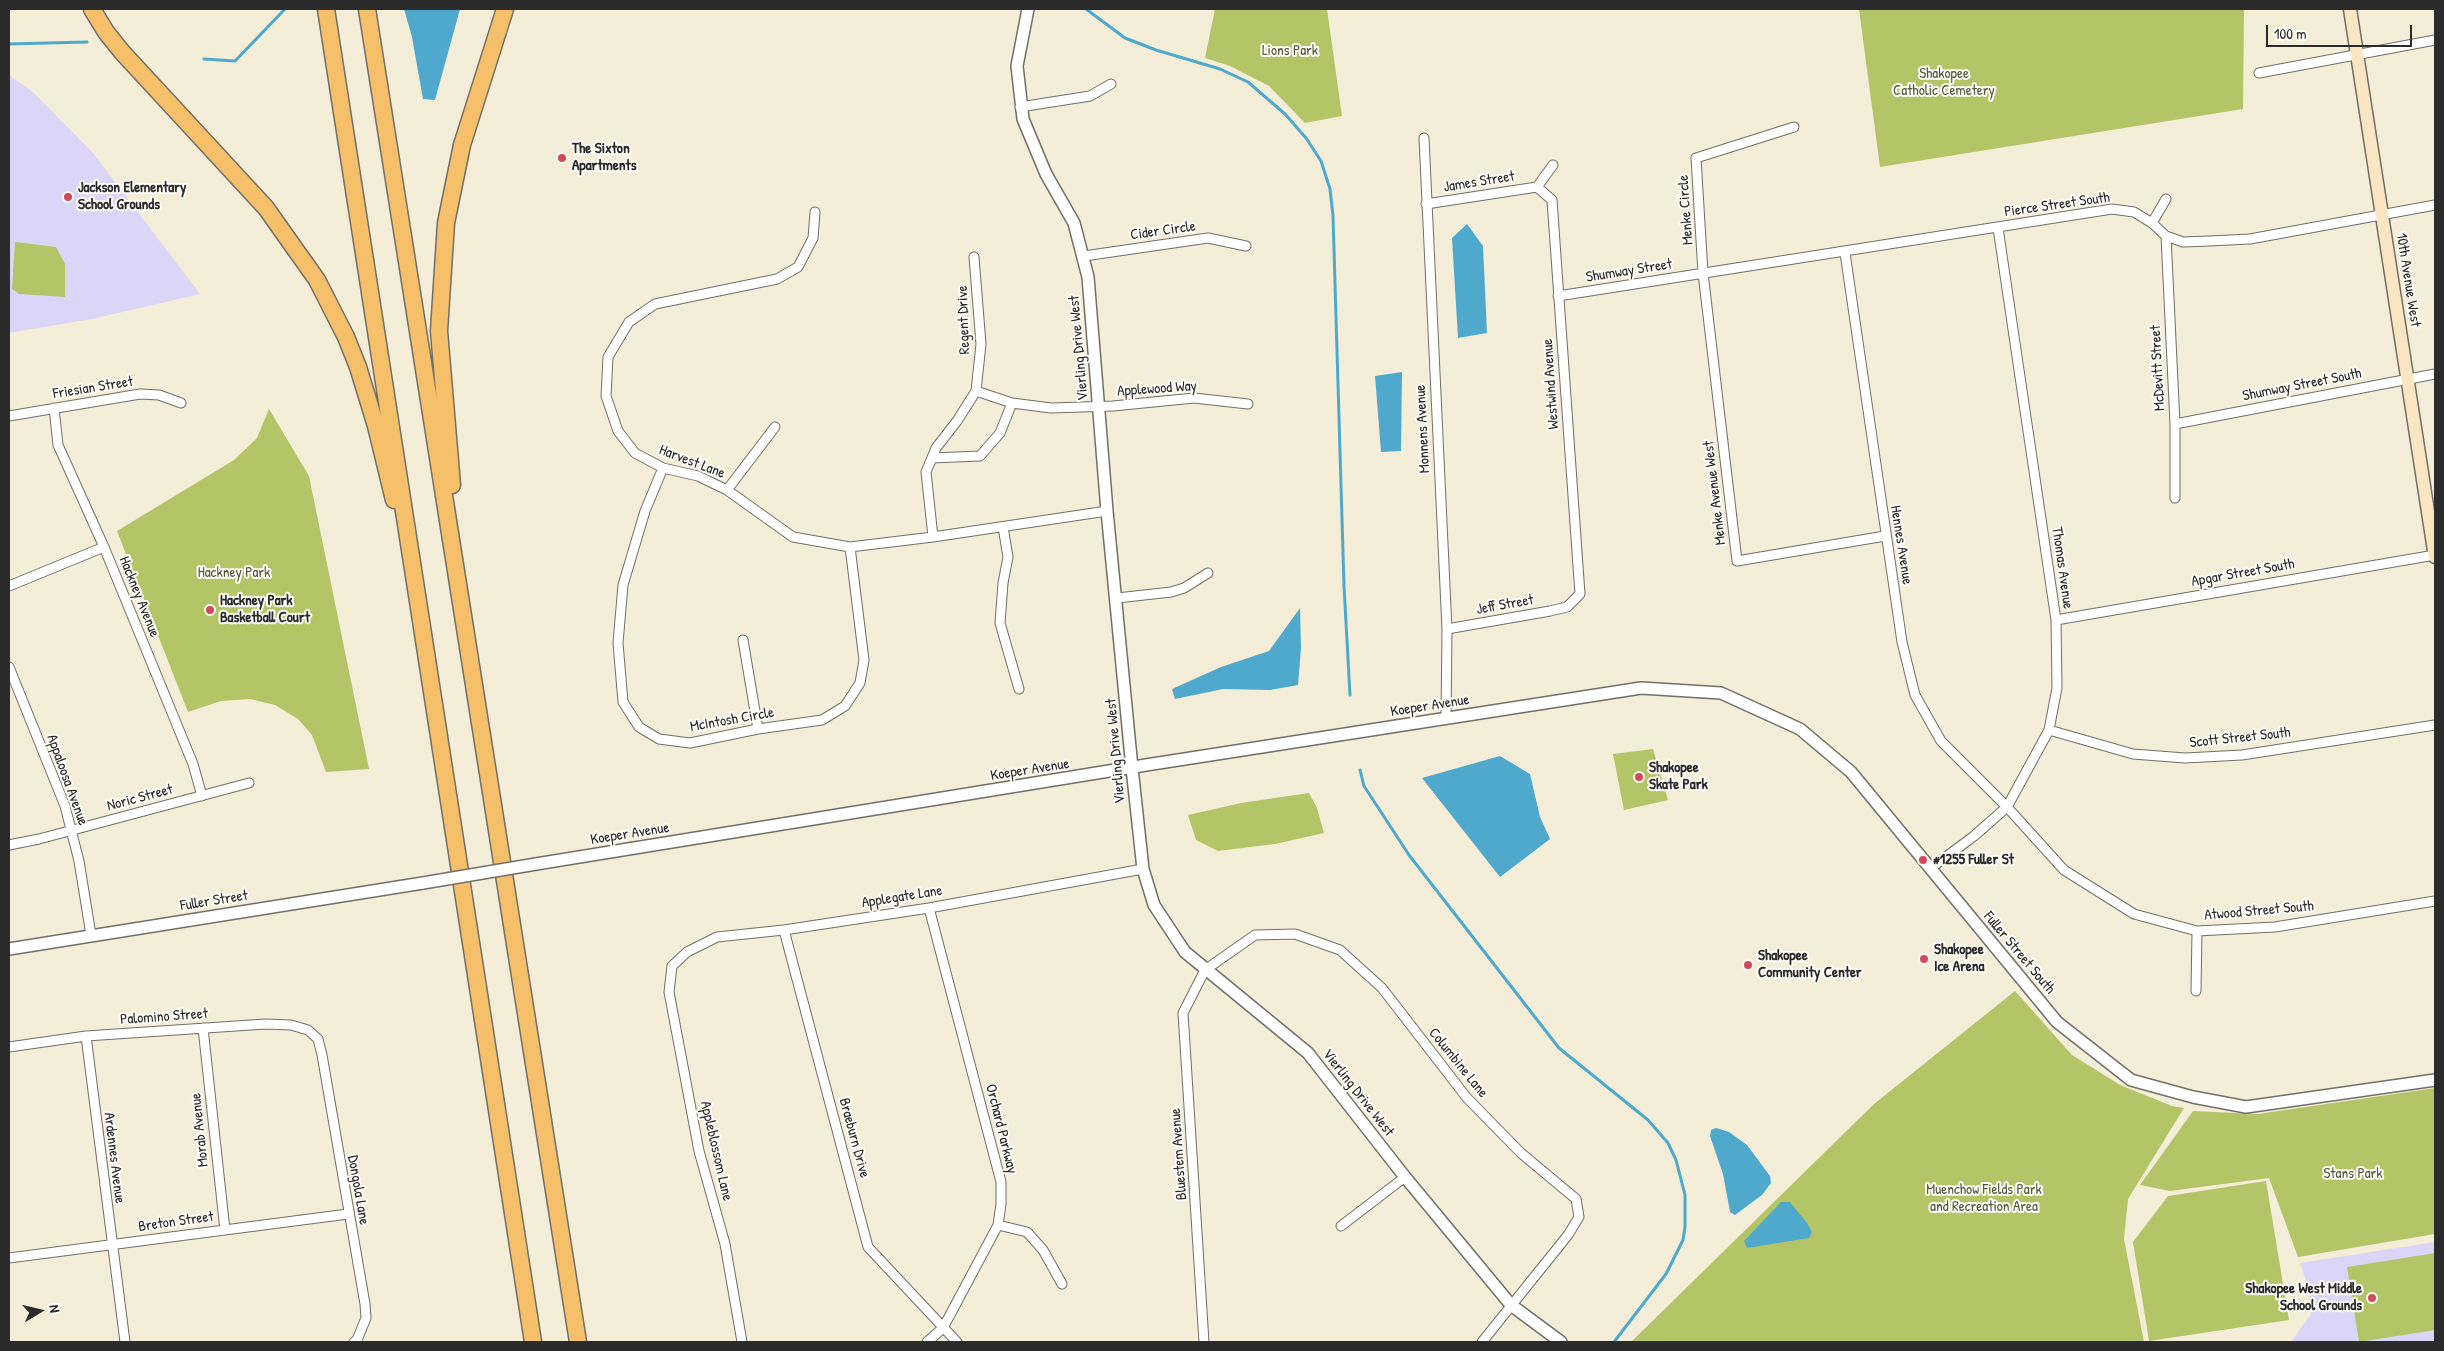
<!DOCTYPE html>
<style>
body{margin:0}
#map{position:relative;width:2444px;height:1351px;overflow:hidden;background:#f4edd8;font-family:"Patrick Hand",sans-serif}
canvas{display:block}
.frame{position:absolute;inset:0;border:10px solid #2b2b2b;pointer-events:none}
.north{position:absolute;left:15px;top:1286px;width:50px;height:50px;-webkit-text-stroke:4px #fdfcf7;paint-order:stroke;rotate:81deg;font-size:14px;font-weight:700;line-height:20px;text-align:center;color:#2b2b2b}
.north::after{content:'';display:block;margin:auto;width:18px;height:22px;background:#2b2b2b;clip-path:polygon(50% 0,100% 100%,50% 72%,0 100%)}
.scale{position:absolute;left:2266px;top:25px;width:146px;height:22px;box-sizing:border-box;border:2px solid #2b2b2b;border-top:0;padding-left:6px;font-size:15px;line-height:18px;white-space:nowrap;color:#2b2b2b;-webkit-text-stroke:4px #fdfcf7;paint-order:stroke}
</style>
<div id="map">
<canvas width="2444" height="1351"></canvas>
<div class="frame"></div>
<div class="north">N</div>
<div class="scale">100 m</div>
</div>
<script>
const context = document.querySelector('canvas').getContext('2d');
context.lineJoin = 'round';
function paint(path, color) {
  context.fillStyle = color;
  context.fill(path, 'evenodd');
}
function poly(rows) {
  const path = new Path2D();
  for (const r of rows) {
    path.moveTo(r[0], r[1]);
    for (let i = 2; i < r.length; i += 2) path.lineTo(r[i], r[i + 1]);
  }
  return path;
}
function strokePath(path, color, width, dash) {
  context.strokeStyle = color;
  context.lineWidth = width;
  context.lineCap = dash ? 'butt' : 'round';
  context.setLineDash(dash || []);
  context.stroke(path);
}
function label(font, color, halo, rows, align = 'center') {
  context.font = font + ' "Patrick Hand",sans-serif';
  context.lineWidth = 4;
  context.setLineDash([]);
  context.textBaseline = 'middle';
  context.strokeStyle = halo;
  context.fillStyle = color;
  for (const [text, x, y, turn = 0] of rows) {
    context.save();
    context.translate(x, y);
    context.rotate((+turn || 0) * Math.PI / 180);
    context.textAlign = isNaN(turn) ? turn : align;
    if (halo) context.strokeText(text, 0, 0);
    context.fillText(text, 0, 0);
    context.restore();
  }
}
paint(poly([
 [9,75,33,92,93,153,200,294,92,319,9,333],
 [2435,1242,2435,1342,2282,1342,2291,1342,2311,1314,2306,1281,2300,1263]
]), '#dbd6f7');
paint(poly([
 [1215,9,1327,9,1342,116,1305,123,1269,86,1230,66,1205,58],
 [1859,9,2244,9,2243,109,1880,167],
 [15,242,56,247,65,264,65,297,19,294,12,289],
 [269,409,309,476,369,769,326,772,312,735,298,719,275,705,250,699,221,701,188,712,117,531,234,460,257,438],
 [1653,749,1668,800,1624,810,1613,754],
 [1309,793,1317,808,1324,833,1275,844,1218,851,1196,840,1188,815,1241,803],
 [2015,991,2072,1055,2120,1085,2172,1106,2184,1108,2128,1199,2124,1239,2144,1342,1631,1342,1874,1104],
 [2435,1088,2435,1234,2298,1257,2269,1178,2170,1191,2140,1185,2193,1111,2258,1114],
 [2266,1181,2289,1320,2149,1341,2133,1242,2168,1196],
 [2435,1253,2435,1330,2359,1342,2347,1267]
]), '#b4c568');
paint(poly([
 [404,9,460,9,435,100,423,99,412,37],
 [1467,224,1483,246,1487,333,1458,338,1452,238],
 [1402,372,1401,451,1381,452,1375,376],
 [1300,608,1301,648,1298,685,1270,690,1223,689,1175,699,1172,689,1221,667,1269,651],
 [1500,756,1530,774,1540,817,1550,839,1500,877,1422,778],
 [1716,1128,1729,1132,1747,1145,1770,1176,1771,1183,1762,1195,1735,1215,1730,1212,1723,1174,1710,1136,1711,1130],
 [1781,1202,1790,1202,1807,1223,1812,1232,1809,1238,1747,1248,1744,1241]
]), '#4fa9cd');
strokePath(poly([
 [1086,9,1125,38,1156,50,1220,69,1248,82,1285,114,1306,138,1321,161,1330,189,1333,216,1344,586,1350,695],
 [9,44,87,42],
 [204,59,235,61,285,9],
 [1360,770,1364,786,1409,855,1559,1048,1648,1120,1668,1143,1676,1160,1685,1195,1685,1227,1683,1240,1666,1274,1614,1342]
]), '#4fa9cd', 3);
const minor = poly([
 [2259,73,2435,40],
 [1020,107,1090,96,1111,84],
 [1794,127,1696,158,1703,273,1737,561,1885,536],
 [1424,138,1447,629,1446,719],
 [1426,204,1537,187],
 [815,212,813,238,798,267,777,279,655,304,629,322,608,357,606,396,618,431,635,453,663,468,698,476,727,490,793,537,850,547,933,537,1107,511],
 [2152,223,2166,199],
 [2166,236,2175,424,2175,498],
 [1845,253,1902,642,1915,695,1941,741,2007,807,2064,870,2134,914,2197,931,2275,927,2435,901],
 [1084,256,1208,238,1246,246],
 [1558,296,2112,209,2134,212,2152,223,2166,236,2183,242,2209,241,2250,239,2435,205],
 [976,391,1012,403,1051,408,1113,406,1194,398,1248,404],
 [54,408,58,445,104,547,193,764,202,796],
 [9,416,140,394,159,395,181,403],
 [2175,424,2435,374],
 [932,458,980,456,1000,433,1012,403],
 [663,468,645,511,623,585,618,643,623,702,639,727,659,739,690,743,758,729,822,720,845,706,860,683,864,660,850,547],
 [727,490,775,427],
 [1003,527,1008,557,1003,583,1000,623,1019,689],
 [933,537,926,472,936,448,957,421,976,391,981,344,974,257],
 [9,586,104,547],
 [1117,598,1171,592,1184,588,1208,573],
 [2056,620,2435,555],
 [1447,629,1550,611,1567,607,1580,594,1552,200,1537,187,1553,165],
 [743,640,758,729],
 [9,667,65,806,79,861,91,935],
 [2049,730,2133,754,2185,758,2242,755,2435,725],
 [9,845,39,839,249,783],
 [1931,868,1974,836,2007,807,2049,730,2057,688,2056,620,1998,228],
 [784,930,868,1247,957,1342],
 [2196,991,2197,931],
 [203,1028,225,1230],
 [86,1036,125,1342],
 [9,1047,86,1036,266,1024,291,1025,308,1030,318,1039,322,1055,365,1304,366,1318,357,1340,354,1342],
 [998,1225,1027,1232,1043,1250,1062,1284],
 [1341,1226,1405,1177],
 [9,1258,348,1214],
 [742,1342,725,1244,699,1151,669,992,672,966,687,952,717,937,784,930,929,908,1143,869],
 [927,1342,943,1328,998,1225,1001,1204,1001,1182,929,908],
 [1204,1342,1183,1013,1205,970,1255,935,1295,934,1340,950,1382,988,1467,1098,1521,1153,1576,1199,1579,1217,1568,1235,1482,1342]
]);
const tertiary = poly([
 [1028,9,1017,66,1023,119,1046,174,1074,223,1088,277,1107,511,1132,768,1143,869,1154,905,1185,952,1308,1053,1405,1177,1511,1305,1561,1342],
 [536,864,1146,765,1641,688,1721,693,1800,729,1851,772,2057,1022,2131,1080,2193,1097,2246,1107,2435,1080],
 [9,949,423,883]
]);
const secondary = poly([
 [2350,9,2435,557]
]);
const motorway = poly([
 [92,9,106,32,122,52,266,208,317,280,346,337,358,367,376,426,394,500],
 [326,9,533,1342],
 [367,9,578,1342],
 [452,485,439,331,446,223,462,145,505,9]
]);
strokePath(minor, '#716f68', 11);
strokePath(tertiary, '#716f68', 14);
strokePath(secondary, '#716f68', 15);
strokePath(motorway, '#716f68', 19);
strokePath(minor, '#fff', 9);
strokePath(tertiary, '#fff', 11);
strokePath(secondary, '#fbe6c4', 12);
strokePath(motorway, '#f6c06b', 16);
const tertiaryBridge = poly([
 [423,883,536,864]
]);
strokePath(tertiaryBridge, '#716f68', 14, []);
strokePath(tertiaryBridge, '#fff', 11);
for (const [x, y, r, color] of [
 [562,158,5,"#d1495b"],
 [68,197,5,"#d1495b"],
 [210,610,5,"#d1495b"],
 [1639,777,5,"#d1495b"],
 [1923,860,5,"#d1495b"],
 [1924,959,5,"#d1495b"],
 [1748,965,5,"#d1495b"],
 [2372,1298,5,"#d1495b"]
]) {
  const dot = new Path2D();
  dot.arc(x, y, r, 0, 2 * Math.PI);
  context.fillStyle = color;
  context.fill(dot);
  strokePath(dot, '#fdfcf7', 2);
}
label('15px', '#54593d', '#fdfcf7', [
 ["Lions Park",1290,51],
 ["Shakopee",1944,74],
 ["Catholic Cemetery",1944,91],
 ["Hackney Park",234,573],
 ["Stans Park",2353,1174],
 ["Muenchow Fields Park",1984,1190],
 ["and Recreation Area",1984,1207]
]);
label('bold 15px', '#2b2b2b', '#fdfcf7', [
 ["The Sixton",572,149],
 ["Apartments",572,166],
 ["Jackson Elementary",78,188],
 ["School Grounds",78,205],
 ["Hackney Park",220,601],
 ["Basketball Court",220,618],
 ["Shakopee",1649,768],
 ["Skate Park",1649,785],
 ["#1255 Fuller St",1933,860],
 ["Shakopee",1934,950],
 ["Ice Arena",1934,967],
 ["Shakopee",1758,956],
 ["Community Center",1758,973],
 ["Shakopee West Middle",2362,1289,"right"],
 ["School Grounds",2362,1306,"right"]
], 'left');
label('15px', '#2b2b2b', '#fdfcf7', [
 ["James Street",1479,182,-9],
 ["Pierce Street South",2057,205,-8],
 ["Menke Circle",1686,210,-94],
 ["Cider Circle",1163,231,-8],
 ["Shumway Street",1629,271,-9],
 ["10th Avenue West",2408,280,81],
 ["Regent Drive",964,320,-92],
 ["Vierling Drive West",1079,348,-95],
 ["McDevitt Street",2158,368,-93],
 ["Westwind Avenue",1551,384,-94],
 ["Shumway Street South",2302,385,-11],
 ["Friesian Street",93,388,-9],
 ["Applewood Way",1157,389,-4],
 ["Monnens Avenue",1423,429,-93],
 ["Harvest Lane",692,462,21],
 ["Menke Avenue West",1715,493,-97],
 ["Hennes Avenue",1901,545,81],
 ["Thomas Avenue",2062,568,82],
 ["Apgar Street South",2243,573,-10],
 ["Hackney Avenue",139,597,68],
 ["Jeff Street",1505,605,-10],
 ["Koeper Avenue",1430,706,-9],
 ["McIntosh Circle",732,720,-10],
 ["Scott Street South",2240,738,-6],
 ["Vierling Drive West",1116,751,-95],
 ["Koeper Avenue",1030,770,-9],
 ["Appaloosa Avenue",67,780,70],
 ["Noric Street",140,798,-15],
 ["Koeper Avenue",630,834,-9],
 ["Applegate Lane",902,897,-9],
 ["Fuller Street",214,901,-9],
 ["Atwood Street South",2259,911,-5],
 ["Fuller Street South",2019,953,50],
 ["Palomino Street",164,1017,-4],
 ["Columbine Lane",1458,1063,51],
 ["Vierling Drive West",1358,1093,52],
 ["Orchard Parkway",1001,1129,76],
 ["Morab Avenue",200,1130,-96],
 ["Braeburn Drive",854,1138,75],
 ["Appleblossom Lane",716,1151,77],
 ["Bluestem Avenue",1179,1154,-94],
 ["Ardennes Avenue",114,1158,83],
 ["Dongola Lane",358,1190,80],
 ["Breton Street",176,1222,-8]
]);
</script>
